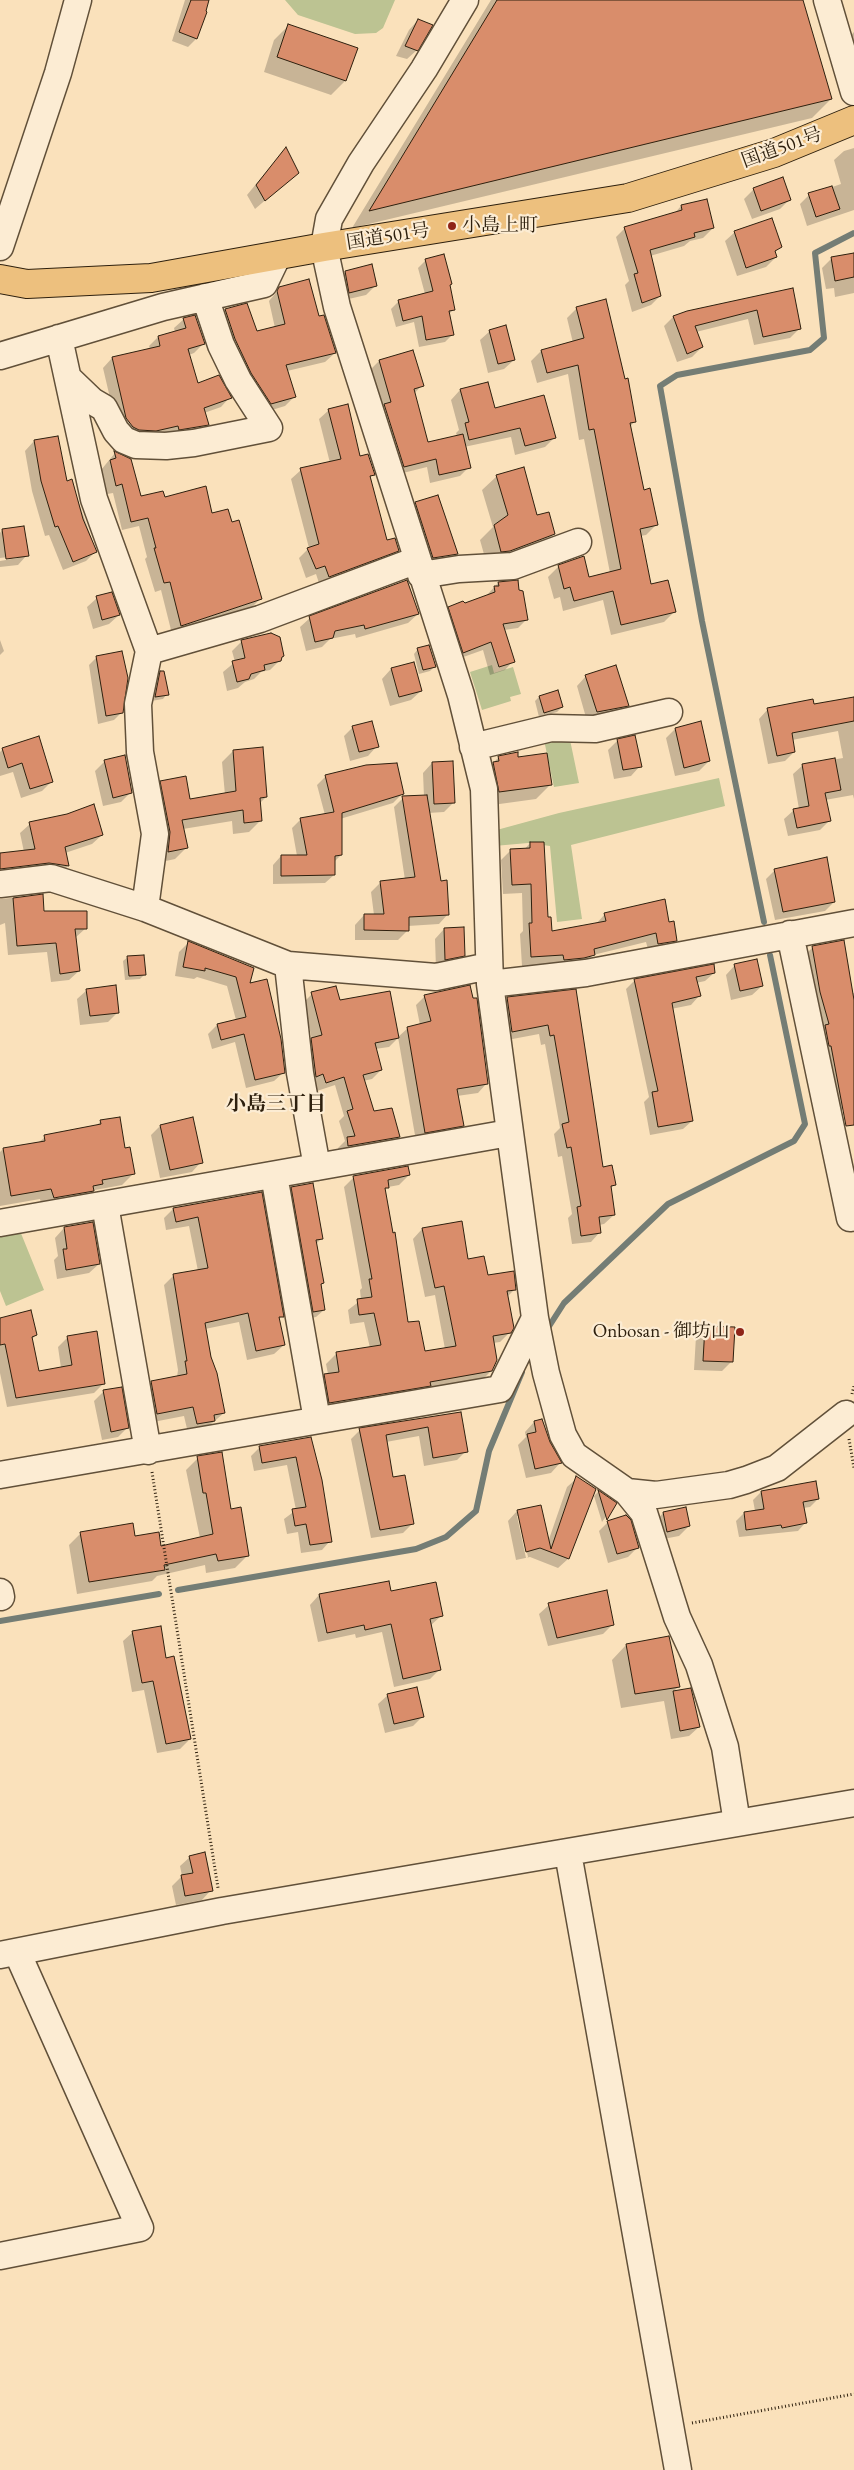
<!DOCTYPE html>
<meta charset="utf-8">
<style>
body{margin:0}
canvas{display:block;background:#fae1bb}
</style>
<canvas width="854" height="2470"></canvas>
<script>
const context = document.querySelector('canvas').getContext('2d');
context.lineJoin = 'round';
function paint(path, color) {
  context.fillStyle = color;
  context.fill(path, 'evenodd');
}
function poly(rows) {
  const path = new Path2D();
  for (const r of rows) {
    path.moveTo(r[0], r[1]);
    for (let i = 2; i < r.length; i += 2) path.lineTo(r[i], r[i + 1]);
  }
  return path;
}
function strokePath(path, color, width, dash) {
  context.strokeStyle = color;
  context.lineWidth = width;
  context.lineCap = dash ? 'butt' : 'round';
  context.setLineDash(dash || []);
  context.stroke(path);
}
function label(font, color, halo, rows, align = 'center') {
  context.font = font + ' "EB Garamond","Noto Serif JP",serif';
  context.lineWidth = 4.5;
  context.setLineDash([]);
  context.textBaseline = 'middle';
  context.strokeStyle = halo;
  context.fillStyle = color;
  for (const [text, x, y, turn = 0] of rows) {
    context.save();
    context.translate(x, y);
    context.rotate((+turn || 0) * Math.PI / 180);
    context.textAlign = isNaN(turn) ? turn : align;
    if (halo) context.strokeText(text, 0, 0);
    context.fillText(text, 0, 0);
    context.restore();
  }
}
paint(poly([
 [285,0,395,0,383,28,376,33,355,34,298,15],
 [492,665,494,673,513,667,521,694,510,697,511,701,482,710,470,672],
 [569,735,579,783,554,787,544,740],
 [719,778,725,806,571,845,582,919,557,922,550,846,528,843,494,846,493,831,559,813],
 [18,1226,44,1290,6,1306,0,1291,0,1233]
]), '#bcc392');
paint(poly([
 [185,0,207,0,206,12,196,39,188,47,172,41],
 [491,0,802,0,831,99,812,118,352,228],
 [418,20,417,50,407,59,396,56,409,30],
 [289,25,345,81,331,95,264,72,274,40],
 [854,32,854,56,851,35],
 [854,148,854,210,807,226,800,204,809,195,841,184,834,160,844,151],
 [285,149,297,173,255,209,247,195],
 [782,179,790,199,780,209,752,219,744,199,753,190],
 [681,206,713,228,703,238,690,241,684,246,650,256,660,296,651,305,632,312,625,285,629,281,616,237,625,228,674,214],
 [735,232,781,246,775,252,776,257,766,267,737,276,725,241],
 [854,254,854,293,835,297,834,288,826,289,822,268,832,258],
 [426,260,449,286,454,309,448,315,452,335,445,342,419,347,414,322,396,327,391,309,399,301,425,294,418,268],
 [371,266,376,285,366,295,340,301,336,282,345,272],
 [280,288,318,318,335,353,325,362,287,371,294,397,285,406,262,413,216,319,226,310,256,333,275,328,269,301],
 [792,290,800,328,790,338,754,345,748,319,696,332,702,347,692,357,677,362,664,326,673,317],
 [577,308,634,422,630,427,643,491,657,524,646,535,640,536,650,586,675,611,664,622,611,635,603,600,563,611,560,597,554,599,548,577,558,567,589,578,610,573,584,439,579,440,568,374,537,383,531,361,541,351,573,343,567,318],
 [184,319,203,344,194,353,189,355,197,384,230,397,221,407,204,413,208,424,198,434,146,440,117,428,103,368,112,358,150,349,149,346,158,337,175,332,174,328],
 [490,331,514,360,504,369,488,373,480,340],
 [412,352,422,385,414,394,427,443,457,436,456,433,459,430,451,400,460,390,494,409,554,438,545,447,515,455,511,437,464,447,469,467,460,476,430,483,427,467,395,475,370,370,379,361],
 [329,410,373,474,369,479,386,542,398,550,388,560,320,586,316,574,306,578,299,558,309,548,291,479,301,470,330,463,319,419],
 [57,437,66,482,71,481,96,551,86,561,63,570,49,535,45,536,32,491,25,451,34,441],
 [115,453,140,497,164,498,212,515,261,598,251,608,172,634,161,590,155,592,145,559,147,557,139,526,122,530,113,493,107,494,101,470],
 [497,476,554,534,539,548,487,565,480,540,493,527,482,490],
 [416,504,456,554,442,568,419,572,402,518],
 [2,530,27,555,18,565,0,567,0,561,18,558,18,556,0,558,0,533],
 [498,583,527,619,518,628,504,630,513,661,505,670,490,675,483,650,455,660,441,616,449,608,464,605,486,596],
 [97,598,119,615,109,624,93,629,87,607],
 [418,614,408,623,356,638,355,634,330,639,322,647,306,651,300,627,310,618],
 [0,640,4,651,0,655],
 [242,641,280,660,270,670,261,672,254,679,245,682,238,688,227,691,223,672,235,662,232,651],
 [418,649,435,666,430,671,419,674,414,654],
 [97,657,122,712,114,720,98,724,89,665],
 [391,669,421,691,411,700,390,706,382,679],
 [161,673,167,694,163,699,151,701,156,677],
 [586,676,627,706,618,715,587,721,577,686],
 [539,697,562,707,557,712,539,717,535,701],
 [854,698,854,799,853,795,825,800,829,821,820,830,788,836,784,819,794,810,799,809,793,774,803,765,843,758,838,731,792,740,794,752,785,761,768,764,759,719,768,709,813,705],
 [353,727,377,746,368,756,350,761,344,736],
 [675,729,709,761,699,771,675,776,666,738],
 [617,741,640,766,631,776,614,779,608,750],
 [3,749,52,781,42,791,21,798,13,772,0,776,0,752],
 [233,751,266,797,259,804,260,821,249,832,233,834,232,821,183,829,187,847,175,859,157,863,150,793,161,782,189,801,225,795,222,762],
 [499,757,517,758,550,785,536,799,485,806,479,777],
 [105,761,131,792,121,802,103,806,95,771],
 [432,763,453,803,444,812,428,813,440,882,448,914,439,924,408,926,408,930,398,940,355,940,355,925,364,915,374,915,371,892,381,882,405,880,394,807,403,798,424,797,423,773],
 [326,776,402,794,393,803,340,819,341,855,334,862,334,875,325,883,273,884,273,865,281,856,297,856,292,828,301,819,325,815,317,785],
 [30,824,102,835,92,844,65,853,68,866,59,875,0,877,0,855,24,852,20,833],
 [530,843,551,932,595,925,605,914,668,923,676,940,667,950,649,953,646,942,593,955,584,964,522,966,520,934,523,931,522,893,503,894,501,860,511,850,524,850],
 [775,870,834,902,825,911,775,920,766,879],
 [42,895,43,912,86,928,75,938,79,971,69,980,51,982,47,952,8,955,5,923,0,925,0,899],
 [444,929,464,955,455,965,436,969,435,939],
 [188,943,248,984,284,1072,274,1081,246,1088,235,1042,212,1049,208,1034,217,1025,236,1020,227,986,197,977,194,979,175,976,179,952],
 [813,947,852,993,854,993,854,1107,833,1111,804,956],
 [128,957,144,975,140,979,125,980,123,961],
 [735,965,762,986,752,995,731,1000,726,975],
 [714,973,705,981,696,983,699,996,691,1005,671,1009,692,1121,683,1129,650,1135,644,1102,649,1097,626,989,635,980],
 [87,990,118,1012,108,1022,80,1025,77,999],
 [575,991,602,1168,614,1185,610,1189,614,1215,604,1224,599,1225,600,1232,591,1242,572,1244,568,1218,572,1214,562,1156,558,1157,554,1134,560,1128,545,1044,541,1045,539,1034,502,1041,498,1008,507,998],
 [312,994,339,1002,398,1038,389,1047,375,1049,381,1070,372,1079,363,1081,373,1113,399,1137,390,1146,339,1155,338,1148,345,1141,339,1121,344,1116,335,1085,317,1091,303,1048,312,1039,303,1003],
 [425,996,487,1083,478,1093,457,1096,463,1125,453,1134,416,1141,398,1037,408,1028,420,1025,416,1005],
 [101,1121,124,1149,134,1173,122,1185,95,1190,90,1195,42,1208,40,1199,0,1206,0,1152,3,1149,38,1143,45,1137,96,1126],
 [160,1126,201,1162,192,1172,160,1178,151,1135],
 [409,1175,399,1185,388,1187,384,1190,407,1324,424,1353,445,1349,435,1295,425,1297,413,1239,422,1229,487,1276,515,1289,507,1297,510,1332,500,1342,493,1343,491,1371,481,1381,320,1412,315,1385,325,1375,328,1374,326,1364,336,1354,370,1348,364,1322,350,1324,348,1310,361,1300,360,1290,362,1288,344,1187,354,1177],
 [292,1188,322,1238,315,1245,323,1283,320,1286,324,1310,316,1317,306,1319,284,1196],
 [261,1193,282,1316,278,1320,284,1345,274,1354,247,1360,239,1322,205,1329,224,1413,204,1430,188,1433,184,1416,148,1423,142,1391,152,1382,177,1377,178,1370,164,1285,174,1275,198,1271,189,1226,166,1230,164,1218,173,1209],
 [64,1228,99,1264,89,1273,57,1279,54,1260,58,1256,55,1238],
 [0,1319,36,1335,31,1340,38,1372,61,1368,58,1347,67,1338,96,1332,103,1384,94,1393,7,1407,0,1373],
 [705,1327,732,1361,722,1371,694,1370,696,1336],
 [121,1388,127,1428,118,1437,102,1440,94,1401,103,1392],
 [460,1413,466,1451,457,1460,424,1466,419,1436,386,1442,392,1479,412,1524,403,1533,371,1538,351,1439,360,1430],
 [534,1422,560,1463,551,1473,526,1478,518,1445,526,1437,525,1432],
 [310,1438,330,1541,322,1550,301,1553,298,1532,287,1534,284,1519,296,1510,287,1465,254,1471,251,1456,260,1447],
 [198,1458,230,1510,247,1556,235,1568,206,1573,205,1565,157,1576,152,1581,77,1594,69,1545,81,1533,134,1537,160,1548,200,1538,186,1470],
 [577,1478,595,1489,568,1559,558,1568,530,1557,516,1560,508,1521,517,1511,548,1542,567,1487],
 [517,1516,519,1516,528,1557,526,1558],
 [598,1492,615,1504,602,1522,594,1496],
 [761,1492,818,1499,810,1507,803,1508,806,1522,798,1531,739,1537,736,1521,744,1513,755,1511,753,1500],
 [663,1513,689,1526,679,1536,658,1540,654,1523],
 [608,1522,638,1547,628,1557,608,1563,599,1531],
 [388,1582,390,1592,441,1616,430,1626,439,1670,430,1679,394,1687,382,1632,356,1638,355,1634,318,1642,310,1605,319,1595],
 [549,1605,612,1625,603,1634,548,1646,539,1614],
 [133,1632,165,1659,190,1739,180,1749,157,1753,144,1690,132,1692,123,1641],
 [626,1645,679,1686,673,1692,690,1690,699,1727,689,1736,671,1739,664,1701,621,1708,612,1660],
 [388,1695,423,1716,413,1726,385,1733,378,1704],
 [190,1857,211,1890,202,1900,176,1905,172,1886,182,1876,180,1866]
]), '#0003');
strokePath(poly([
 [764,922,702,621,660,386,677,375,810,350,824,338,815,253,854,233],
 [546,1331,564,1303,668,1204,794,1141,805,1124,770,955],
 [178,1590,416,1549,446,1537,476,1511,489,1451,522,1372],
 [0,1621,159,1594]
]), '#747d75', 6);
const building = poly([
 [191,0,209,0,206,11,207,12,197,39,179,32,191,0],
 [497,0,803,0,832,99,369,211,497,0],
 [418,19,433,25,418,51,405,46,418,19],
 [288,24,358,48,346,81,277,57,288,24],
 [286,147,299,173,265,201,256,185,286,147],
 [783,177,791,200,761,211,753,188,783,177],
 [832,186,840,209,816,217,808,193,832,186],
 [707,199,714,228,694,233,695,237,650,250,661,296,642,303,634,274,638,273,624,227,682,210,681,205,707,199],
 [772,218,782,247,775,251,777,257,746,268,734,231,772,218],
 [854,253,854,277,835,281,831,257,854,253],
 [444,254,452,284,450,285,455,310,449,311,454,335,426,340,422,316,403,321,398,300,433,291,425,259,444,254],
 [372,264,377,286,349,293,345,271,372,264],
 [309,279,319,316,324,315,336,353,286,365,296,397,271,404,251,373,235,339,225,309,247,303,257,331,285,324,277,291,279,287,309,279],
 [793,288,801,329,763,337,757,310,695,326,703,347,687,354,673,316,687,311,793,288],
 [606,299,625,379,628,378,636,422,630,423,644,490,650,488,658,525,640,529,651,584,668,580,676,612,621,625,613,591,574,601,570,587,564,589,558,565,584,556,589,577,621,569,594,429,589,430,578,365,547,373,541,350,584,338,576,307,606,299],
 [195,315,205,344,188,349,198,383,219,375,232,398,204,408,209,425,179,430,178,426,156,431,139,430,133,427,126,418,112,357,160,346,158,336,186,328,183,318,195,315],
 [506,325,515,360,498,364,489,330,506,325],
 [413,350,424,386,414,389,428,442,463,434,471,468,439,475,436,459,404,467,384,404,391,402,379,360,413,350],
 [488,382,495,408,544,395,556,438,525,446,520,428,469,440,465,423,469,422,460,389,488,382],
 [348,404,360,456,368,454,375,475,370,476,387,540,395,538,399,551,329,577,325,566,316,569,307,548,319,544,300,468,341,459,328,409,348,404],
 [58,436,67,481,72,479,83,519,97,552,73,562,58,526,55,527,41,481,34,440,58,436],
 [114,451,131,459,141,496,163,491,165,497,206,486,212,513,228,509,232,522,239,520,262,599,181,626,170,582,164,583,154,548,156,548,148,518,131,522,122,484,116,486,110,460,116,458,114,451],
 [524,467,537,515,549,512,555,534,510,551,501,552,494,525,508,515,496,475,524,467],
 [438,495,458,554,433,558,415,502,438,495],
 [24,526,29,556,6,559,2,529,24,526],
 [407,580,419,614,365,629,364,625,335,631,333,638,315,642,309,616,407,580],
 [518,580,519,590,523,591,528,620,503,624,515,662,499,667,491,642,463,653,448,607,463,601,465,603,495,592,494,586,499,586,498,582,518,580],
 [112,592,120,615,102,620,96,596,112,592],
 [271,633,280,637,284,656,282,657,281,661,264,665,265,670,251,674,249,679,237,682,232,661,245,658,241,640,271,633],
 [429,645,436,667,423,670,417,648,429,645],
 [122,651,128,678,123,713,106,716,96,656,122,651],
 [414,662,422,691,399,697,391,668,414,662],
 [616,665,629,706,597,712,585,675,616,665],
 [160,671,164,671,169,695,155,697,160,671],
 [558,690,563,707,544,713,539,696,558,690],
 [854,697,854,721,792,733,795,752,777,756,767,708,813,699,814,704,854,697],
 [372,721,379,747,359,752,352,726,372,721],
 [701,721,710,761,684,768,675,728,701,721],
 [635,735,642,767,623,770,617,739,635,735],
 [39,736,53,782,30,789,22,763,8,768,2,748,39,736],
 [263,747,267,797,260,798,262,821,244,823,243,810,182,820,188,848,168,852,170,832,160,781,186,776,190,799,236,791,233,750,263,747],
 [518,752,518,757,547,753,552,785,499,792,493,762,499,761,498,756,518,752],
 [125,755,132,793,113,798,104,760,125,755],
 [835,758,841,790,825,793,831,821,797,828,793,809,809,806,802,764,835,758],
 [453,761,455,803,434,804,432,762,453,761],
 [397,763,404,794,342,813,342,855,335,856,335,875,281,876,281,855,307,855,300,818,334,812,325,775,366,765,397,763],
 [427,795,441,881,447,880,449,915,409,917,409,931,364,930,364,914,384,914,380,881,415,877,402,796,427,795],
 [94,804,103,835,65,847,69,866,49,863,0,869,0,853,35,849,29,822,67,814,94,804],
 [530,842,544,842,548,917,551,917,552,931,606,921,604,913,665,899,669,922,674,921,677,941,658,944,656,933,594,949,595,955,584,958,564,960,563,955,531,957,529,923,532,923,531,884,512,885,510,849,530,848,530,842],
 [827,857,835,902,783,912,774,869,827,857],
 [43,894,44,911,87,911,87,929,75,929,80,971,60,974,56,943,17,946,13,898,43,894],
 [464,927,465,956,445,960,444,928,464,927],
 [844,940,854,1000,854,1125,846,1126,831,1046,829,1046,825,1025,829,1024,820,992,812,946,844,940],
 [188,941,254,968,250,983,267,979,281,1039,285,1073,255,1080,244,1034,221,1040,217,1024,246,1017,236,977,205,968,205,971,183,967,188,941],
 [144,955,146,975,129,976,127,956,144,955],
 [757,959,763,986,740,991,734,964,757,959],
 [714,964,715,973,696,977,701,996,672,1003,693,1121,658,1127,652,1092,658,1091,634,979,714,964],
 [116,985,119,1013,90,1016,86,989,116,985],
 [470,985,473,998,477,998,488,1084,457,1089,464,1126,425,1133,407,1027,431,1021,424,995,470,985],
 [336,986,340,1000,390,991,399,1038,375,1043,382,1070,363,1075,374,1111,392,1108,400,1137,348,1146,347,1137,355,1136,347,1111,353,1109,344,1077,326,1083,323,1074,316,1077,311,1038,322,1035,311,992,336,986],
 [576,989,603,1167,612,1165,616,1185,611,1186,615,1215,599,1217,601,1233,581,1236,577,1207,581,1206,571,1147,567,1148,562,1124,569,1122,554,1035,550,1036,548,1025,512,1032,507,997,576,989],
 [120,1117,125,1148,130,1147,135,1174,102,1180,103,1184,93,1186,94,1191,59,1197,54,1198,51,1189,11,1196,3,1148,45,1141,44,1135,101,1124,100,1120,120,1117],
 [193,1117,203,1163,170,1170,160,1125,193,1117],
 [408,1166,410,1175,388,1180,389,1188,385,1188,393,1233,395,1232,408,1322,419,1321,425,1351,456,1346,444,1286,435,1288,422,1228,462,1221,468,1259,484,1256,488,1275,514,1271,516,1290,507,1291,514,1328,511,1333,493,1336,497,1360,492,1371,430,1382,431,1386,329,1403,324,1374,339,1372,336,1352,381,1345,374,1313,359,1315,357,1299,372,1297,369,1279,372,1279,353,1176,408,1166],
 [313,1183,323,1239,316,1240,324,1283,321,1284,325,1310,313,1312,291,1187,313,1183],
 [262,1192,284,1317,279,1317,285,1345,256,1351,248,1313,205,1323,211,1357,217,1373,225,1413,214,1415,215,1421,197,1424,193,1407,157,1414,151,1381,187,1374,185,1361,187,1361,173,1274,208,1268,198,1217,176,1222,173,1208,262,1192],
 [93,1222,100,1264,66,1270,63,1249,67,1249,64,1227,93,1222],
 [31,1310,37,1335,32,1337,39,1371,72,1365,67,1336,97,1331,105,1384,16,1398,5,1344,0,1345,0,1318,31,1310],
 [705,1326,735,1327,733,1362,703,1361,705,1326],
 [122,1387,129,1428,111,1432,103,1390,122,1387],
 [461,1412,468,1452,433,1458,428,1427,386,1435,393,1477,405,1475,414,1524,380,1530,359,1428,461,1412],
 [542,1419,550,1442,562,1463,535,1469,527,1434,536,1432,534,1421,542,1419],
 [311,1437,322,1480,332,1542,310,1545,306,1524,295,1526,292,1509,306,1507,296,1457,262,1463,259,1446,311,1437],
 [222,1452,231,1509,241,1507,249,1556,218,1561,216,1554,164,1565,165,1570,89,1582,80,1532,133,1523,135,1536,159,1532,161,1546,213,1534,206,1493,203,1493,197,1456,222,1452],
 [576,1476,596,1489,569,1559,540,1548,526,1552,517,1510,541,1505,551,1549,576,1476],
 [816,1481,819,1499,803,1502,807,1523,782,1528,781,1525,746,1530,744,1512,764,1509,761,1491,816,1481],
 [598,1490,617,1503,607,1520,598,1490],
 [686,1507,690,1526,667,1532,663,1512,686,1507],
 [626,1515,631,1520,639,1548,617,1554,607,1521,626,1515],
 [389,1581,391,1591,436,1582,443,1616,430,1619,441,1670,403,1679,391,1624,365,1630,364,1625,327,1633,319,1594,389,1581],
 [607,1590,614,1625,557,1638,548,1603,607,1590],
 [161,1626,166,1658,174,1656,191,1739,166,1744,153,1681,142,1683,132,1631,161,1626],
 [669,1636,680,1687,635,1694,626,1644,669,1636],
 [417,1687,424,1717,394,1724,387,1694,417,1687],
 [691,1688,700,1727,680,1731,673,1691,691,1688],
 [205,1852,213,1891,185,1896,181,1875,193,1873,189,1856,205,1852]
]);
paint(building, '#d98d6b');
strokePath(building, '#2e200e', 1);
const minor = poly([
 [465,0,424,69,361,163,329,219,324,247,337,307,461,695,484,789,490,984,535,1318,546,1373,563,1435,574,1455,627,1492,644,1513,677,1617,699,1665,725,1747,737,1823],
 [827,0,854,92],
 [0,247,58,73,78,0],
 [59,338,94,499,149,651,138,704,140,752,155,834,145,908],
 [0,356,163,307,264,284,278,255],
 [68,378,92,401,104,408,116,431,124,440,136,445,166,446,194,443,269,428,238,380,221,345,205,297],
 [421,575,459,569,513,566,578,542],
 [149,651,260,619,417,560],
 [473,747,551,728,595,729,669,712],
 [0,884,51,878,145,908,288,965,300,1073,317,1167],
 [790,934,850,1218],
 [288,965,436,977,489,966],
 [490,984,586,973,854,923],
 [274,1175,317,1420],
 [105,1205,148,1451],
 [0,1223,509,1133],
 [0,1475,500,1389,535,1318],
 [627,1492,656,1495,729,1485,746,1480,777,1468,846,1414],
 [0,1592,1,1597],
 [568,1853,678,2470],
 [0,1955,222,1911,854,1803],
 [0,2256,140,2228,17,1952]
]);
const highway = poly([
 [0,279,27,284,151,278,324,247,628,198,774,153,854,120]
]);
strokePath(minor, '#615039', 29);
strokePath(highway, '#2e200e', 30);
strokePath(poly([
 [852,1394,854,1386],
 [849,1439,854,1468],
 [152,1472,218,1888],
 [692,2423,854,2394]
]), '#2e200e', 3, [1, 2.5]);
strokePath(minor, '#fcecd3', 26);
strokePath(highway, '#edc07e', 28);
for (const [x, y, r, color] of [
 [452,226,5,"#8f2418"],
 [740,1332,5,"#8f2418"]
]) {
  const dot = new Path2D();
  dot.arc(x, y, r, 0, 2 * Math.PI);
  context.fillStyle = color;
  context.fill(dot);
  strokePath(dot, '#fcecd3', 2);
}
label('19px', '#2e200e', '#fcecd3', [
 ["国道501号",782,148,-20],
 ["国道501号",388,237,-9]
]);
label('19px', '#2e200e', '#fcecd3', [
 ["小島上町",462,226],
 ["Onbosan - 御坊山",730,1332,"right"]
], 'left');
label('bold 20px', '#2e200e', '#fcecd3', [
 ["小島三丁目",276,1105]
]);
</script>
